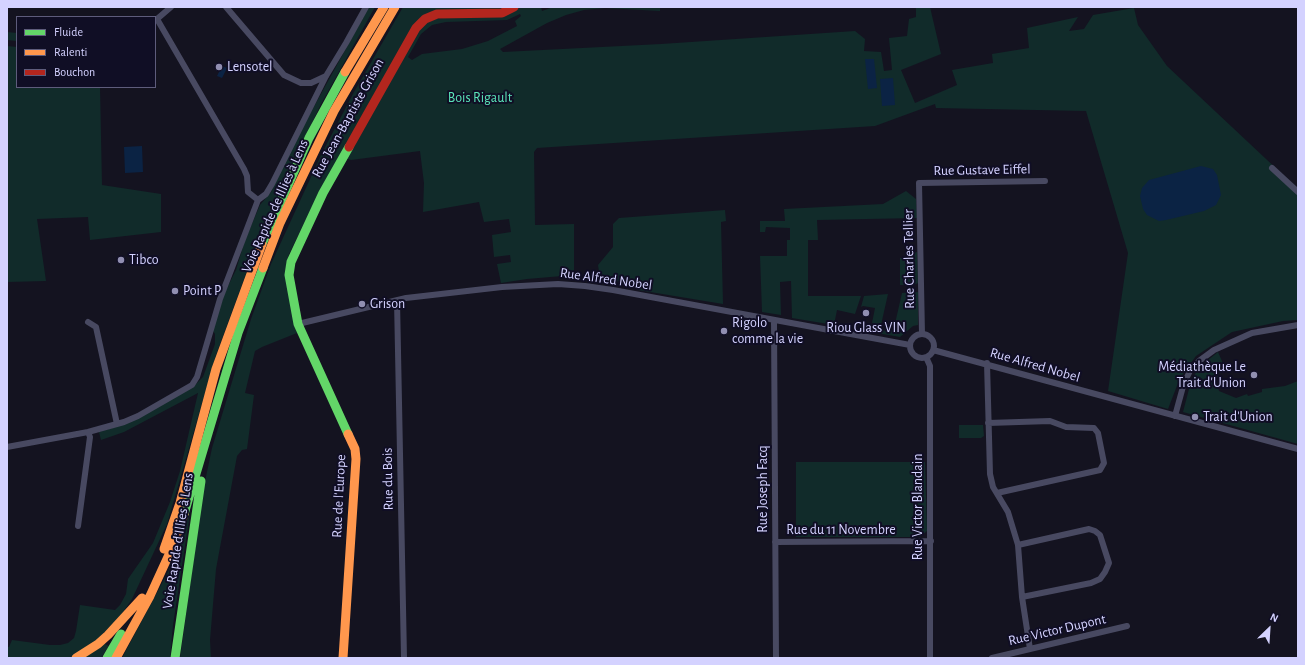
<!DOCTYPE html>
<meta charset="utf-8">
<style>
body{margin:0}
#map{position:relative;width:1305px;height:665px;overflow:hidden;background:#141320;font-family:"Alegreya Sans",sans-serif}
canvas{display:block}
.frame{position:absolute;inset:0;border:8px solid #d4d2ff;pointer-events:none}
.legend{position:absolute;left:16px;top:16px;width:140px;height:72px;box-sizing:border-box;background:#100e25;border:1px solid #5e5c7c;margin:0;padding:5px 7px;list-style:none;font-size:12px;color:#d4d2ff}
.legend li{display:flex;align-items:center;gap:8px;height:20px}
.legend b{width:20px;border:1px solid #5e5c7c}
.north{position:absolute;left:1249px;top:609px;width:40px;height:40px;-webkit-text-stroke:3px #100e25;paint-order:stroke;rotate:25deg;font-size:11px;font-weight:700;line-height:16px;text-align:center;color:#d4d2ff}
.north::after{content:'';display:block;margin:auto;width:14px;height:18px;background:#d4d2ff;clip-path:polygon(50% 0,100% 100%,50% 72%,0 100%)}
</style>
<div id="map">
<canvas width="1305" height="665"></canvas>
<div class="frame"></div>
<ul class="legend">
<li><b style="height:5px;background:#63d668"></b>Fluide</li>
<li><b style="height:5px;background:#ff974d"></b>Ralenti</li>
<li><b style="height:5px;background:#b3261e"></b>Bouchon</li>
</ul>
<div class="north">N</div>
</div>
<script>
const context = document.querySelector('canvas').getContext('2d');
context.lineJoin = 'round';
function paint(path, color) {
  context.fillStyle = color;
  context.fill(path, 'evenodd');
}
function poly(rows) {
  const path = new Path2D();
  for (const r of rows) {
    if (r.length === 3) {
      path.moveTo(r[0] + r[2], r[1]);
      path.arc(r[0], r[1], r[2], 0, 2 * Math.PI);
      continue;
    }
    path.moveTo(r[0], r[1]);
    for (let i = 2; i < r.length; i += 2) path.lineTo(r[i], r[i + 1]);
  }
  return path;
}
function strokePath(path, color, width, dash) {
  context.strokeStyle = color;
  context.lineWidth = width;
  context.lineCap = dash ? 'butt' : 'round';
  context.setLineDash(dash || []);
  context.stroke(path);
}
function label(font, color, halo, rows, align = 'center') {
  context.font = font + ' "Alegreya Sans",sans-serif';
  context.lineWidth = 4;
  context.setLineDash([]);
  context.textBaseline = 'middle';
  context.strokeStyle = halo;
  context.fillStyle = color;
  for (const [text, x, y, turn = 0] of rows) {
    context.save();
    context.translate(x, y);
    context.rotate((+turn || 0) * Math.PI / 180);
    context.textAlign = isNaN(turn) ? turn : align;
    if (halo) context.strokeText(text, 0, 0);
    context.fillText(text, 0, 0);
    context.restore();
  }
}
paint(poly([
 [369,7,375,7,320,106,260,236,216,355,167,524,132,599,121,615,91,646,69,658,7,658,7,647,9,647,12,640,50,645,60,645,68,643,74,638,76,631,80,605,115,610,120,605,126,594,128,579,153,543,170,502,180,471,198,393,124,432,101,440,99,432,125,424,195,385,203,377,215,344,215,334,212,329,226,290,236,270,245,240,260,205,271,192,290,150],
 [403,7,507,7,502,10,429,14,319,193,289,254,286,266,285,275,297,333,262,347,255,351,245,393,254,395,247,449,242,450,237,456,216,569,210,640,211,658,180,658,203,491,212,448,251,319,271,264,322,153,354,92],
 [519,7,541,7,542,11,553,7,660,7,660,11,605,8,584,10,566,15,547,23,500,49,503,52,661,44,855,31,865,39,864,51,881,52,884,71,892,70,889,38,907,36,909,19,916,17,916,7,930,7,941,54,901,70,915,103,957,85,952,70,993,63,992,54,1029,48,1027,28,1078,17,1069,31,1084,29,1093,15,1134,8,1138,25,1167,66,1298,189,1298,320,1283,321,1232,332,1196,356,1180,378,1168,409,1108,391,1128,253,1086,111,936,108,935,104,875,126,537,148,534,152,535,225,574,224,574,275,527,279,501,283,497,264,511,262,510,255,494,257,492,235,511,232,509,219,484,222,479,202,423,212,424,183,420,151,351,160,345,158,418,29,432,19,512,12],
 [520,14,521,16,515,21,517,26,488,41,462,49,422,54,412,60,408,57,421,34,432,25,446,22,507,20],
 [7,32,17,33,17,41,7,40],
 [7,46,17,47,17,87,100,87,102,185,161,194,161,232,90,240,88,217,37,219,46,281,7,282],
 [906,191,916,199,917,218,817,220,818,240,808,240,808,296,861,296,855,314,837,310,834,325,792,318,791,281,780,282,781,315,762,312,760,256,787,256,787,240,790,240,790,228,766,227,765,232,760,232,760,221,785,221,784,209,883,204],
 [725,210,726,221,721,222,723,304,638,290,626,283,600,278,598,265,613,247,613,224,619,218],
 [917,252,918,283,914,285,900,285,900,258,913,258,914,253],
 [918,292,918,325,913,326,900,337,865,331,868,327,886,331,890,327,894,328,902,293],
 [888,294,881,325,872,323,875,308,863,306,861,307,864,296],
 [1218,352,1225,368,1221,370,1216,380,1219,391,1236,398,1247,394,1248,396,1262,392,1262,389,1285,386,1298,381,1298,444,1183,412,1189,389,1195,374,1203,364],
 [959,425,983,425,984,436,981,438,959,438],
 [796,462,925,462,927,531,920,537,796,537],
 [190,513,173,625,170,658,122,658,169,570],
 [103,643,109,646,101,658,80,658]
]), '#112b2a');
paint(poly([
 [865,59,874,59,877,88,868,89],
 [222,66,227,68,222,78,217,76],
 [893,78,895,105,882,106,880,79],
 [142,146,143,172,125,173,124,147],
 [1201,166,1213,169,1217,175,1221,195,1216,205,1204,211,1166,220,1159,221,1147,215,1143,209,1140,196,1142,188,1149,180]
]), '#0b2344');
strokePath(poly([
 [171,7,157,19,244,169,247,176,248,192,258,200],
 [226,7,284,75,301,83,311,83,326,76],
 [1272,168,1298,192],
 [258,200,266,194,272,184,326,76,346,43,366,7],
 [397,300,404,658],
 [774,320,776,658],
 [88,322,96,327,117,424],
 [298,324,406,298,502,287,558,284,585,286,613,290,910,345],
 [922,334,919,183,1045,181],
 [922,346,12],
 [933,350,1298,449],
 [926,357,930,366,930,658],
 [987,363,990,474,993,487,1008,512,1018,545,1022,597,1030,649],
 [1175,416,1184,383,1190,371,1199,361,1214,350,1252,333,1298,325],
 [988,423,1050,421,1066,427,1094,428,1098,433,1104,463,1100,470,997,493],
 [7,447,88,432,124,422,138,416,192,385,197,377,220,299,258,200],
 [78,526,90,437,88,432],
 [775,542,931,541],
 [1018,545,1089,529,1095,531,1100,535,1109,563,1105,572,1100,579,1091,583,1022,597],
 [992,658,1127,626]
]), '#484961', 6);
strokePath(poly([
 [262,244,309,138,345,72],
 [348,434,298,324,289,275,291,262,323,193,349,147],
 [184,514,238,333,263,268],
 [107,658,121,634],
 [175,658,201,481]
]), '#63d668', 9);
strokePath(poly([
 [345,72,384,7],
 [263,268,280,223,334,111,395,7],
 [164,549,180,503,216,369,262,244],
 [76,658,98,644,108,635,142,598],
 [116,658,150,596,177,537,184,514],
 [343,658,356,459,355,449,348,434]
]), '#ff974d', 9);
strokePath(poly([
 [349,147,416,28,425,19,437,14,502,13,514,7]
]), '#b3261e', 9);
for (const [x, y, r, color] of [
 [219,67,4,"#918fb1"],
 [121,260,4,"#918fb1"],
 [175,291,4,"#918fb1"],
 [362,304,4,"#918fb1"],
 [866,313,4,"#918fb1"],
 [724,331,4,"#918fb1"],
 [1254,375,4,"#918fb1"],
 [1195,417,4,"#918fb1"]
]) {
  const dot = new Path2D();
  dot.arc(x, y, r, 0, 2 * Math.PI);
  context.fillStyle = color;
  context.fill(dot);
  strokePath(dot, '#100e25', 1.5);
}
label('14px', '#d4d2ff', '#100e25', [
 ["Lensotel",227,67],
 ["Tibco",129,260],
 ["Point P",183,291],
 ["Grison",370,304],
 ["Rigolo",732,323],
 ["comme la vie",732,339],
 ["Riou Glass VIN",866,328,"center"],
 ["Médiathèque Le",1246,367,"right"],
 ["Trait d'Union",1246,383,"right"],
 ["Trait d'Union",1203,417]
], 'left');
label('14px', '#5ae3b8', '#100e25', [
 ["Bois Rigault",480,98]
]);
label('14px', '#d4d2ff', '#100e25', [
 ["Rue Jean-Baptiste Grison",348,118,-61],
 ["Rue Gustave Eiffel",982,170,-1],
 ["Voie Rapide de Illies à Lens",275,206,-66],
 ["Rue Charles Tellier",909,259,-91],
 ["Rue Alfred Nobel",606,279,8],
 ["Rue Alfred Nobel",1035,365,16],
 ["Rue du Bois",388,479,-91],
 ["Rue Joseph Facq",763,489,-90],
 ["Rue de l'Europe",339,496,-87],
 ["Rue Victor Blandain",918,507,-90],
 ["Rue du 11 Novembre",841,530],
 ["Voie Rapide d’Illies à Lens",178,541,-81],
 ["Rue Victor Dupont",1057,630,-13]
]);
</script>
